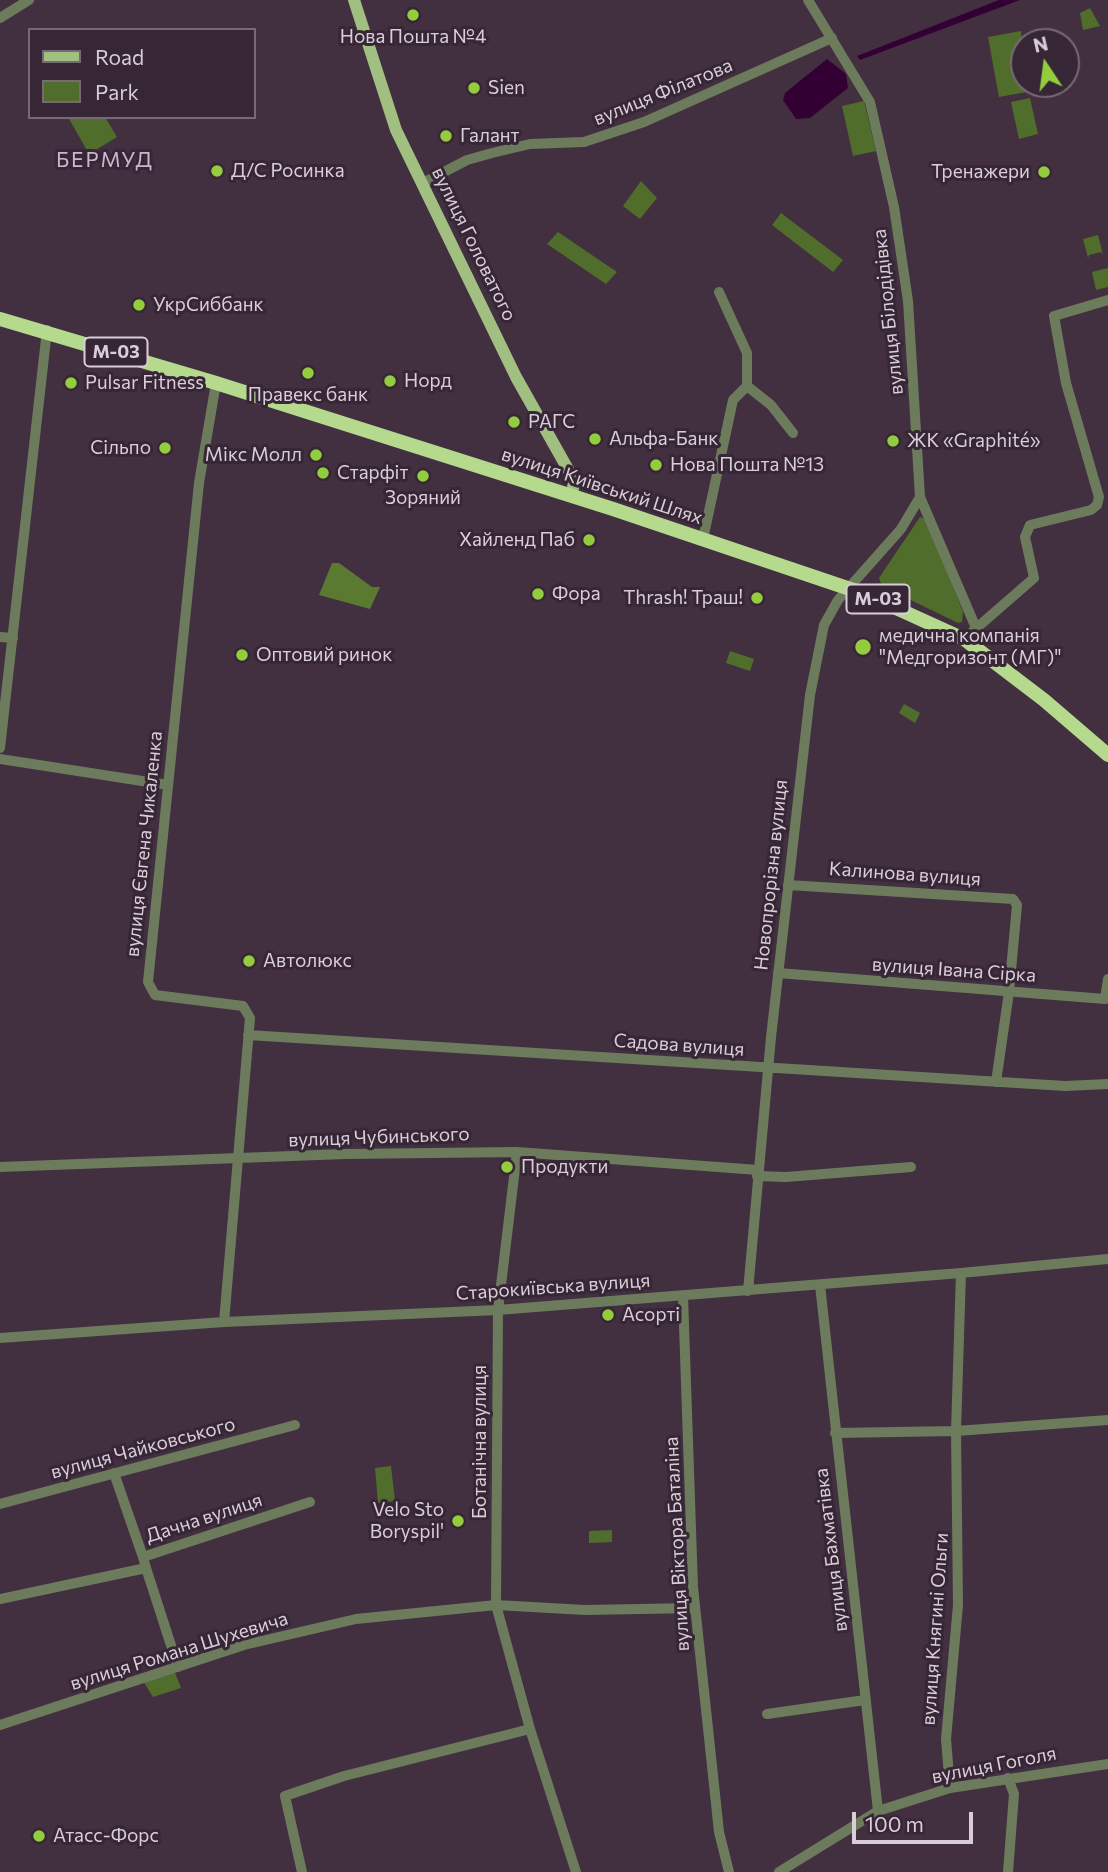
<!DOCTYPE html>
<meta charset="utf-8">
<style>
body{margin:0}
#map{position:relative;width:1108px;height:1872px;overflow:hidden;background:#423041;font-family:Commissioner,sans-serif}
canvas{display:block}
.legend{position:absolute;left:28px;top:28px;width:228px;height:91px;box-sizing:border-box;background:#372636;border:2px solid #786977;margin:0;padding:9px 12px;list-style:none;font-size:21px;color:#d9ced8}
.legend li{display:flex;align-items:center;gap:14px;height:35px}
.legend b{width:35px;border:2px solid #786977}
.north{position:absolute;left:1010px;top:28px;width:70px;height:70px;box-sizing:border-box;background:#372636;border:2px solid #786977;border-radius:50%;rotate:347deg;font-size:19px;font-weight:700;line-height:28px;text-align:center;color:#d9ced8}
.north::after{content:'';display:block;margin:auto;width:24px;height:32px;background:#93cd3d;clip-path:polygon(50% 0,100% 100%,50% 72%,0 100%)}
.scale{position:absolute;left:852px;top:1812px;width:121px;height:32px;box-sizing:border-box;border:4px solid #d9ced8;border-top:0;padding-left:9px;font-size:21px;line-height:24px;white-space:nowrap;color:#d9ced8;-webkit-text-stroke:5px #372636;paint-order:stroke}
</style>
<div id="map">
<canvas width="1108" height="1872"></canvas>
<ul class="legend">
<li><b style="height:9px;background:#a1bf80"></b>Road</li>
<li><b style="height:19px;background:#506d2b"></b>Park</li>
</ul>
<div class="north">N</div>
<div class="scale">100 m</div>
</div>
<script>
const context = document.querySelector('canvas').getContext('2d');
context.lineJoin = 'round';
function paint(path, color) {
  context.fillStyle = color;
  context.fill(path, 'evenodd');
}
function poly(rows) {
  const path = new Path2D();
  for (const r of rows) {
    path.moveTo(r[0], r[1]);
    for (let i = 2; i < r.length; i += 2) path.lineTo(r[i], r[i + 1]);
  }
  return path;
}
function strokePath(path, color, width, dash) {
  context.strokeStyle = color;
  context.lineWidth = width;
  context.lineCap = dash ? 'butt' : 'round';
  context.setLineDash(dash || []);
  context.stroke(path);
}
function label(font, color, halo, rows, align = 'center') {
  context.font = font + ' Commissioner,sans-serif';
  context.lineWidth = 6;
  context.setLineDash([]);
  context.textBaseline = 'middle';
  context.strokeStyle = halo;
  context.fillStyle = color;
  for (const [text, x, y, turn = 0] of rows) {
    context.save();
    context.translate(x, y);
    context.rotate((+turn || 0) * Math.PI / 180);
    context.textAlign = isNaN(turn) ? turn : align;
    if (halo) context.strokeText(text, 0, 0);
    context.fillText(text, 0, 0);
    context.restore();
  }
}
paint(poly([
 [1090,8,1100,26,1083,30,1080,13],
 [1021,31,1024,84,1031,84,1032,91,999,97,988,37],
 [1030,98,1038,134,1019,139,1011,102],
 [864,101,876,151,853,156,842,106],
 [68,117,105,117,117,137,89,154],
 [641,181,657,198,640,219,623,206],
 [781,213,843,260,833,272,772,225],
 [558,232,617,272,606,284,547,244],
 [1098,235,1103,255,1101,252,1089,255,1088,258,1083,239],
 [1108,268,1108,287,1096,290,1092,272],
 [920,517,926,519,963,612,962,622,958,623,882,586,879,578],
 [730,651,754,659,750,671,726,663],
 [904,704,920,713,915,723,899,713],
 [391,1466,395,1501,378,1503,375,1468],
 [612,1530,612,1542,589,1543,589,1531],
 [174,1670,181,1688,153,1697,143,1681]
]), '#506d2b');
paint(poly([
 [332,563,339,563,372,587,380,587,370,609,319,595]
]), '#5a7a31');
paint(poly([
 [999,0,1020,0,860,60,857,56],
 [827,59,846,74,848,88,810,118,796,119,783,100,785,93]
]), '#330034');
strokePath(poly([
 [808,0,870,102,894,207,908,301,920,497,976,628],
 [0,18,29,0],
 [423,183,467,160,492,153,530,144,584,142,644,122,832,38],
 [719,292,747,353,747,386,771,405,793,433],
 [216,383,199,483,148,982,155,995,243,1006,250,1018,224,1322],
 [703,539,733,400,747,386],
 [972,632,1034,578,1025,537,1030,525,1091,510,1097,505,1099,497,1066,383,1054,316,1108,300],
 [0,637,13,638],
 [0,748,47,330],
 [0,759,168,785],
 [788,885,1013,899,1017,905,1009,992,996,1082],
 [778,973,1105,999,1108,979],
 [248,1035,1065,1086,1108,1084],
 [517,1152,498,1310,496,1605,530,1729,576,1872],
 [0,1167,345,1154,517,1152,758,1170],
 [757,1176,786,1177,911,1167],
 [820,1285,878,1811],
 [748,1291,771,1037,810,695,824,625,838,600,901,529,920,497],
 [683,1296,693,1587,719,1832,729,1872],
 [0,1338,224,1322,498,1310,961,1273,1108,1259],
 [835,1433,956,1431,1108,1420],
 [114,1473,143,1557],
 [0,1504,295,1425],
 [146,1568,178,1667],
 [0,1599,146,1568,143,1557,310,1502],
 [767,1714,865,1700],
 [0,1725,244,1645,356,1619,496,1605,585,1610,695,1608],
 [950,1788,946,1739,958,1605,956,1431,961,1273],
 [302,1872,285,1796,344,1776,530,1729],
 [779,1872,878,1811,950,1788,1108,1764],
 [1008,1872,1014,1794,1008,1778]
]), '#6d7b5d', 10);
strokePath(poly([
 [354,0,396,130,516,377,574,480,572,496]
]), '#a1bf80', 12);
strokePath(poly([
 [0,319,216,383,613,509,865,594,964,639,1044,700,1108,755]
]), '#b5d98d', 14);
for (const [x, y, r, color] of [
 [413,15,7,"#93cd3d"],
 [474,88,7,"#93cd3d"],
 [446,136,7,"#93cd3d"],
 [217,171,7,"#93cd3d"],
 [1044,172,7,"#93cd3d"],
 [139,305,7,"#93cd3d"],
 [308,373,7,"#93cd3d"],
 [390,381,7,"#93cd3d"],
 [71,383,7,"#93cd3d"],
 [514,422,7,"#93cd3d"],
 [595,439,7,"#93cd3d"],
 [893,441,7,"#93cd3d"],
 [165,448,7,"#93cd3d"],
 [316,455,7,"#93cd3d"],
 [656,465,7,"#93cd3d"],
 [323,473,7,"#93cd3d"],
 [423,476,7,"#93cd3d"],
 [589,540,7,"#93cd3d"],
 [538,594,7,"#93cd3d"],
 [757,598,7,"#93cd3d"],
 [863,647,9,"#93cd3d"],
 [242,655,7,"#93cd3d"],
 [249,961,7,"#93cd3d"],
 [507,1167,7,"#93cd3d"],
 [608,1315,7,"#93cd3d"],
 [458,1521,7,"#93cd3d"],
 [39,1836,7,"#93cd3d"]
]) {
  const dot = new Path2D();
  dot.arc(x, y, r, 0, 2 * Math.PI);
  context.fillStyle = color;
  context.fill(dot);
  strokePath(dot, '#372636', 2.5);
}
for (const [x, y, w] of [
 [116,352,63],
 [878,599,63]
]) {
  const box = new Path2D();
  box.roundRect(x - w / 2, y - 14.5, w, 29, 5);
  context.fillStyle = '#372636';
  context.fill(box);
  strokePath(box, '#d9ced8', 2);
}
label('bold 18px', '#d9ced8', null, [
 ["М-03",116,352],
 ["М-03",878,599]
]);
label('19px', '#d9ced8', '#372636', [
 ["Нова Пошта №4",413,37,"center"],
 ["Sien",488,88],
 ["Галант",460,136],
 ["Д/С Росинка",231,171],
 ["Тренажери",1030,172,"right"],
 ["УкрСиббанк",153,305],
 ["Норд",404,381],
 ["Pulsar Fitness",85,383],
 ["Правекс банк",308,395,"center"],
 ["РАГС",528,422],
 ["Альфа-Банк",609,439],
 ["ЖК «Graphité»",907,441],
 ["Сільпо",151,448,"right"],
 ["Мікс Молл",302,455,"right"],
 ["Нова Пошта №13",670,465],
 ["Старфіт",337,473],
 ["Зоряний",423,498,"center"],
 ["Хайленд Паб",575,540,"right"],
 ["Фора",552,594],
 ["Thrash! Траш!",743,598,"right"],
 ["медична компанія",879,636],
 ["\"Медгоризонт (МГ)\"",879,658],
 ["Оптовий ринок",256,655],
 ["Автолюкс",263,961],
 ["Продукти",521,1167],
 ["Асорті",622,1315],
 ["Velo Sto",444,1510,"right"],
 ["Boryspil'",444,1532,"right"],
 ["Атасс-Форс",53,1836]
], 'left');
label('19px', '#d9ced8', '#372636', [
 ["вулиця Філатова",663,92,-22],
 ["вулиця Головатого",474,244,64],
 ["вулиця Білодідівка",888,312,-96],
 ["вулиця Київський Шлях",602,486,18],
 ["вулиця Євгена Чикаленка",144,844,-84],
 ["Калинова вулиця",905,874,4],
 ["Новопрорізна вулиця",771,875,-84],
 ["вулиця Івана Сірка",954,970,4],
 ["Садова вулиця",679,1045,4],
 ["вулиця Чубинського",379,1137,-2],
 ["Старокиївська вулиця",553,1287,-4],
 ["Ботанічна вулиця",480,1442,-90],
 ["вулиця Чайковського",143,1448,-15],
 ["Дачна вулиця",204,1518,-18],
 ["вулиця Віктора Баталіна",677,1544,-93],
 ["вулиця Бахматівка",831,1550,-97],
 ["вулиця Княгині Ольги",935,1629,-86],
 ["вулиця Романа Шухевича",179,1651,-17],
 ["вулиця Гоголя",994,1765,-11]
]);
context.letterSpacing = '2px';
label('21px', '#ccb6cb', '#372636', [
 ["БЕРМУД",105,160]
]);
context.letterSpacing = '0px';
</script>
